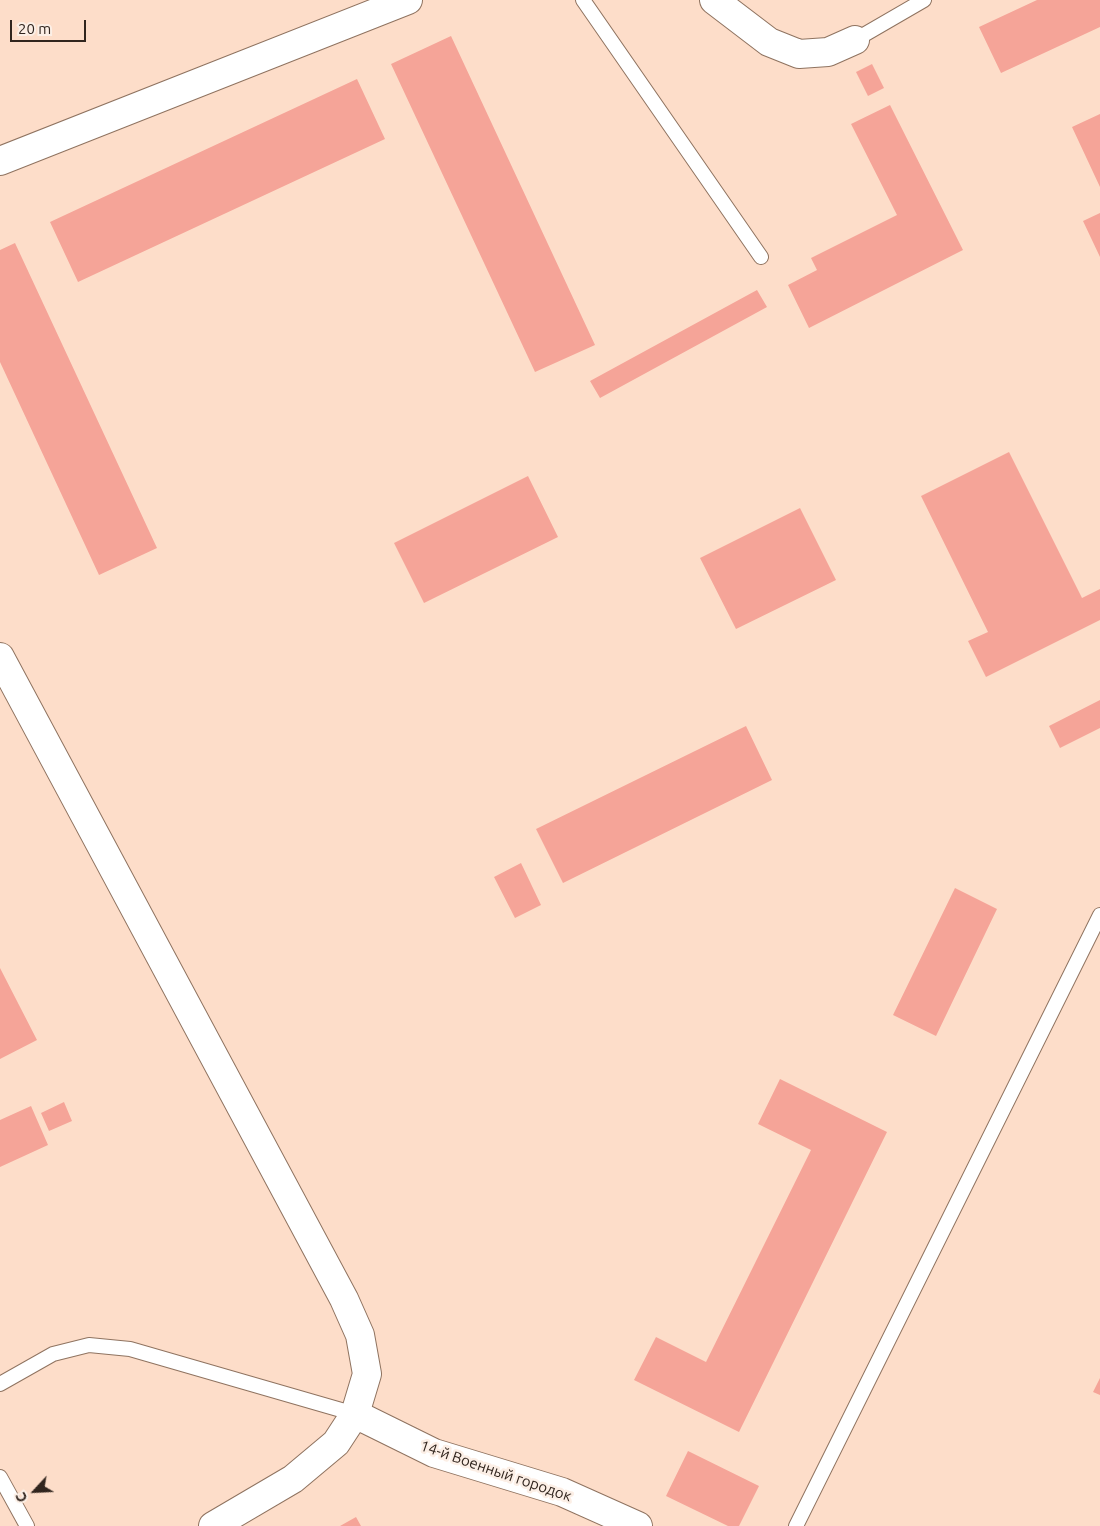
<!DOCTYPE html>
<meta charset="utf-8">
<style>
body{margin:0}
#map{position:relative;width:1100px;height:1526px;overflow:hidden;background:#fdddc9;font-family:Ubuntu,sans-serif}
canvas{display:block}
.north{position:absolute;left:10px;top:1466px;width:50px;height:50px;-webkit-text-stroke:4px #fcefe6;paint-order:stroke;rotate:245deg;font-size:14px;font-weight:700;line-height:20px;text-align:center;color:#31251e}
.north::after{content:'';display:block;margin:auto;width:18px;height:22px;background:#31251e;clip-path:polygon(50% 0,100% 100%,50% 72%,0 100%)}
.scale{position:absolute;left:10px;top:20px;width:76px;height:22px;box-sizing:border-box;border:2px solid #31251e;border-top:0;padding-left:6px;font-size:15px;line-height:18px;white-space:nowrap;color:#31251e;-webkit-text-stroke:4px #fcefe6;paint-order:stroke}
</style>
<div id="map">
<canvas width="1100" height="1526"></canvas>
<div class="north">С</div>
<div class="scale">20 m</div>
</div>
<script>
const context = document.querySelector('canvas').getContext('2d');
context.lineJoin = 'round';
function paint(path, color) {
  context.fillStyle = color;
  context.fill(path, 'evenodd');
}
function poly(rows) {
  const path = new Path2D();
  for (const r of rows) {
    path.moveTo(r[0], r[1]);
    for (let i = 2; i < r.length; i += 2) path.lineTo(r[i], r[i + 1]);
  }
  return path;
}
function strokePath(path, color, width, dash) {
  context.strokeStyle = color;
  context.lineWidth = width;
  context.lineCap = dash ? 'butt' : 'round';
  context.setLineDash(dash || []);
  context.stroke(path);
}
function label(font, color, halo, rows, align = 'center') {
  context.font = font + ' Ubuntu,sans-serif';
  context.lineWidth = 5;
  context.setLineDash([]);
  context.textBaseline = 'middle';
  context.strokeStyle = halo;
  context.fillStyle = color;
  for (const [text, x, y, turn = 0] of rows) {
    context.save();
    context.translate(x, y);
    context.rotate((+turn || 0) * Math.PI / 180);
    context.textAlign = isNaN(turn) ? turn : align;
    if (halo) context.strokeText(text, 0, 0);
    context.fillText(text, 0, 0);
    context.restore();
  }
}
paint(poly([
 [1037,0,1100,0,1100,27,1001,73,979,27],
 [451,36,595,345,535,372,391,64],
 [872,64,884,88,868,96,856,72],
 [357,79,385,139,78,282,50,222],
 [890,105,963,250,809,328,788,285,817,270,811,258,897,215,851,124],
 [1100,114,1100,187,1072,127],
 [1100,213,1100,257,1083,221],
 [15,243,157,548,99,575,0,362,0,250],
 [757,290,767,307,600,398,590,381],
 [1009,452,1082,598,1100,589,1100,620,986,677,968,641,988,632,921,496],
 [528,476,558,537,424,603,394,543],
 [800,508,836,580,736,629,700,558],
 [1100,700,1100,728,1060,748,1049,726],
 [746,726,772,780,563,883,536,829],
 [521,863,541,905,515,918,494,877],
 [955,888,997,909,936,1036,893,1015],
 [0,968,37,1040,0,1059],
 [780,1079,887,1132,739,1432,634,1380,656,1337,706,1362,811,1150,758,1124],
 [64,1102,72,1121,49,1131,41,1113],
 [31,1106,48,1145,0,1167,0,1120],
 [1100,1378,1100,1395,1093,1392],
 [688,1451,759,1486,739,1526,728,1526,666,1496],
 [356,1517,361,1526,340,1526]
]), '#f5a498');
const lane = poly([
 [583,0,761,257],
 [855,40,924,0],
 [0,1384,53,1354,89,1345,130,1349,355,1414],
 [0,1477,27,1526],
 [796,1526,1100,915]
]);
const street = poly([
 [714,0,769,42,799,54,828,52,855,40],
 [0,161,408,0],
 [0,657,344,1299,360,1335,367,1374,355,1414,336,1443,293,1479,213,1526],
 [355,1414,434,1453,562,1492,638,1526]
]);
strokePath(lane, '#8f7360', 16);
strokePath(street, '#8f7360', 30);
strokePath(lane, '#fff', 14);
strokePath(street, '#fff', 28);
label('15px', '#31251e', '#fcefe6', [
 ["14-й Военный городок",496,1471,19]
]);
</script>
